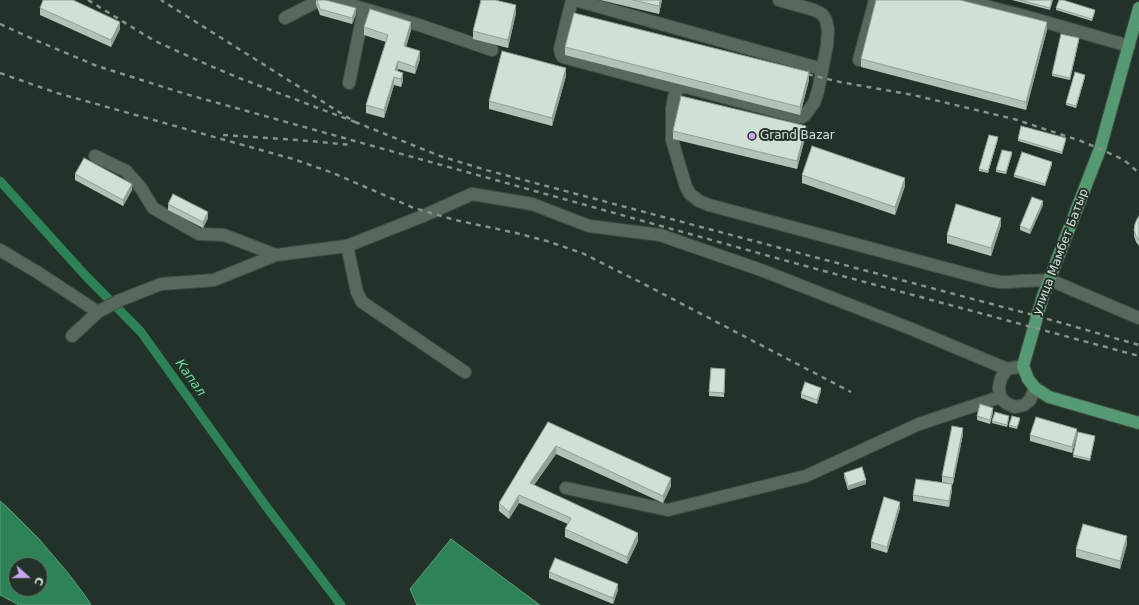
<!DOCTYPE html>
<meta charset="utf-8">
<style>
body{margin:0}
#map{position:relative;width:1139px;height:605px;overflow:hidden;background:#223228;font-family:"DejaVu Sans",sans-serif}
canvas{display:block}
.north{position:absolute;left:8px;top:557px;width:40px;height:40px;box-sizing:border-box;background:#223228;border:1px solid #6a786f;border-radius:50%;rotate:111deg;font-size:11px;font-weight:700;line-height:16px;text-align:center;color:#d7e1da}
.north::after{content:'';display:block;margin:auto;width:14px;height:18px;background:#c9a5ee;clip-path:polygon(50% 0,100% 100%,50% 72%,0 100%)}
</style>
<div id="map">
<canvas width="1139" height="605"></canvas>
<div class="north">С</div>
</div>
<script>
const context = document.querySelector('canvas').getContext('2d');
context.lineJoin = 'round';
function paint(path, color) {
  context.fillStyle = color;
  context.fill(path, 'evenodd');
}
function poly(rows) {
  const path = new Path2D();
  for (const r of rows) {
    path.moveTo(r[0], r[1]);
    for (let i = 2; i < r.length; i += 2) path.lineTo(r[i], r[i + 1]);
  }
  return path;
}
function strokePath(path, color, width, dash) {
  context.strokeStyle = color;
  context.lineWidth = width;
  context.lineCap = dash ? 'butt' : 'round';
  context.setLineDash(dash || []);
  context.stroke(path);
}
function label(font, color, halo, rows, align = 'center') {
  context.font = font + ' "DejaVu Sans",sans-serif';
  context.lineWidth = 4;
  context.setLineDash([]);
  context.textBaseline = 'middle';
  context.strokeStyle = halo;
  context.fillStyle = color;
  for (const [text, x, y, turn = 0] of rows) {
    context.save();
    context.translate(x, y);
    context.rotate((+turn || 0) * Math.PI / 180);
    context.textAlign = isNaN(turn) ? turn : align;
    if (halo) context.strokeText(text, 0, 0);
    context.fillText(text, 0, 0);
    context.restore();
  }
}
const water = poly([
 [0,501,7,507,39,539,68,573,86,597,91,605,19,605,0,595,0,501],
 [16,565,40,565,40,589,16,589,16,565],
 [451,539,540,605,417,605,410,589,451,539]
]);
paint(water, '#2d8355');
strokePath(water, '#609f7d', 1);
strokePath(poly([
 [0,181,84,274,141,332,265,505,341,605]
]), '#2d8355', 9);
const minor = poly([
 [334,0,419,25,492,50],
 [572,0,560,49,561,54,563,57,678,88],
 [575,0,822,69],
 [779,0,814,10,822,14,826,20,828,30,827,45,818,91,814,103,805,115,802,117,798,117,686,87,682,87,678,88,674,97,672,109,672,140,686,187,690,194,699,201,709,205,989,280,1000,282,1010,282,1021,281,1050,280,1139,318],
 [962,0,1028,17,1129,46],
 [285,18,320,0],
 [859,60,875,0],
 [349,83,364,9],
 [95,156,126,171,141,188,153,208,199,234,224,235,276,255],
 [347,246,357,292,362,302,465,372],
 [0,250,37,272,98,312],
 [72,336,98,312,118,301,161,284,214,280,276,255,347,246,423,216,472,194,532,204,589,226,660,235,761,270,914,330,1007,369,1023,366],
 [1007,369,1001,378,999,387,1000,397,1006,403,1015,407,1024,405,1030,400,1035,388],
 [566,488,668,510,806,476,919,424,1000,397]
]);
const major = poly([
 [1139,8,1100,149,1043,296,1023,366,1028,379,1035,388,1049,397,1139,423]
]);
strokePath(minor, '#404e45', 14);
strokePath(major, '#404e45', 14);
strokePath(minor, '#57685d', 12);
strokePath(major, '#559a73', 12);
strokePath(poly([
 [88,0,153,40,199,61,239,78,355,122,161,0],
 [0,24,35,40,97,66,189,95,798,264,1139,356],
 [798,72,840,82,913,95,1014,119,1081,141,1100,149,1124,160,1139,173],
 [0,73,57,93,293,159,333,173,414,208,455,220,516,233,547,241,582,253,640,282,851,392],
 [355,122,440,156,486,170,1037,316,1139,345],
 [223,135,298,140,352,145]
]), '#86938b', 2.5, [5, 5]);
paint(poly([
 [316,0,325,0,356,14,352,24,320,15,316,4],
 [600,0,662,0,659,14],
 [1012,0,1053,0,1050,10],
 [40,8,120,29,111,47,40,15],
 [1056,8,1095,12,1092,21,1056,10],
 [516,13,508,48,473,39,473,31],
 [364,27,411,30,406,47,420,59,415,74,398,69,398,71,403,81,401,87,394,85,384,118,366,113,366,105,386,42,364,35],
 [1047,30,1026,110,861,67,861,59],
 [1079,40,1070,80,1052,76,1052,74],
 [565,47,809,80,800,115,565,55],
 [566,76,552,126,489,109,489,101],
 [1085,77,1076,108,1066,105,1066,103],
 [673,131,806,134,797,169,673,139],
 [998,139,988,173,979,171,979,169],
 [1018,139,1066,140,1062,154,1018,141],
 [1012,154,1006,174,996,172,996,170],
 [1052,164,1045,186,1014,177,1014,175],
 [75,174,132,190,123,206,75,180],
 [802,175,905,186,895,215,802,183],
 [168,204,208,218,203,228,168,210],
 [1043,205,1030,234,1020,230,1020,226],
 [1139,216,1139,246,1136,242,1134,236,1135,224],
 [1001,225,991,256,947,243,947,235],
 [725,373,724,397,709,396,709,392],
 [821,391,817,404,801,398,801,394],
 [993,412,990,424,977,420,977,416],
 [1009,418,1007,427,992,423,992,421],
 [1020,420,1017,429,1009,427,1009,425],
 [548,422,671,486,663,503,556,454,534,485,638,541,627,564,565,537,565,529,568,524,519,503,509,519,499,511,499,503],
 [963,434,953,484,942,482,942,476],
 [1030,435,1077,435,1072,453,1030,441],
 [1095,438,1090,461,1073,457,1073,455],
 [844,473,866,484,848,490,844,477],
 [952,490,949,507,913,501,913,495],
 [900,508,887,553,871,548,871,542],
 [1127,544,1120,569,1076,557,1076,549],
 [549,572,618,590,613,604,549,578]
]), '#b1c2b6');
paint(poly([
 [660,0,662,0,659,14,659,6],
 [516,5,516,13,508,48,508,40],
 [356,8,356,14,352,24,352,18],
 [120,22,120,29,111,47,111,40],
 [411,22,411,30,404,54,404,46],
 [1047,22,1047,30,1026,110,1026,102],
 [1079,38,1079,40,1070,80,1070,78],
 [420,51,420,59,415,74,415,67],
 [398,61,398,69,395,78,395,70],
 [566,68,566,76,552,126,552,118],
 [809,72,809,80,800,115,800,107],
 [403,73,403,81,401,87,401,79],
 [1085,75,1085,77,1076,108,1076,106],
 [394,77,394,85,384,118,384,110],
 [806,126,806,134,797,169,797,161],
 [998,137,998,139,988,173,988,171],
 [1012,152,1012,154,1006,174,1006,172],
 [1052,162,1052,164,1045,186,1045,184],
 [905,178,905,186,895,215,895,207],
 [132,184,132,190,123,206,123,200],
 [1043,201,1043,205,1030,234,1030,230],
 [208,212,208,218,203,228,203,222],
 [1001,218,1001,225,991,256,991,248],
 [821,388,821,391,817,404,817,400],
 [993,408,993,412,990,424,990,420],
 [963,428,963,434,953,484,953,478],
 [1077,429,1077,435,1072,453,1072,447],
 [556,446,556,454,530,491,530,483],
 [671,478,671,486,663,503,663,496],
 [866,480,866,484,848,490,848,486],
 [952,484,952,490,949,507,949,501],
 [519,495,519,503,509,519,509,512],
 [900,502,900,508,887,553,887,547],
 [638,533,638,541,627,564,627,557],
 [1127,536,1127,544,1120,569,1120,561],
 [618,584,618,590,613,604,613,598]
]), '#909e94');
const building = poly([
 [43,0,73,0,120,22,111,40,40,8,43,0],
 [317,0,325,0,356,8,352,18,320,9,317,0],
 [481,0,495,0,516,5,508,40,473,31,481,0],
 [633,0,660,0,659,6,633,0],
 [876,0,960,0,1047,22,1026,102,861,59,876,0],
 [1020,0,1052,0,1050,8,1020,0],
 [1059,0,1063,0,1095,10,1092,19,1056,8,1059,0],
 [370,9,411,22,404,46,420,51,415,67,398,61,395,70,403,73,401,79,394,77,384,110,366,105,388,35,364,27,370,9],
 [574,13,809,72,800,107,565,47,574,13],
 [1061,34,1079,38,1070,78,1052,74,1061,34],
 [502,51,566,68,552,118,489,101,502,51],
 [1075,72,1085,75,1076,106,1066,103,1075,72],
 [681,96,806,126,797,161,673,131,681,96],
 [1021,126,1066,138,1062,152,1018,139,1021,126],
 [989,135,998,137,988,171,979,169,989,135],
 [812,146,905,178,895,207,802,175,812,146],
 [1002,150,1012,152,1006,172,996,170,1002,150],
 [1022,152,1052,162,1045,184,1014,175,1022,152],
 [84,158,132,184,123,200,75,174,84,158],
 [173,194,208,212,203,222,168,204,173,194],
 [1032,197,1043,201,1030,230,1020,226,1032,197],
 [956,204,1001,218,991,248,947,235,956,204],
 [1139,216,1139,240,1136,236,1134,230,1135,224,1137,219,1139,216],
 [711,368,725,369,724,393,709,392,711,368],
 [805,382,821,388,817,400,801,394,805,382],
 [980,404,993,408,990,420,977,416,980,404],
 [995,412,1009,416,1007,425,992,421,995,412],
 [1012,416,1020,418,1017,427,1009,425,1012,416],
 [1036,417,1077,429,1072,447,1030,435,1036,417],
 [548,422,671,478,663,496,556,446,530,483,638,533,627,557,565,529,571,518,519,495,509,512,499,503,548,422],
 [952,426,963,428,953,478,942,476,952,426],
 [1078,432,1095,436,1090,459,1073,455,1078,432],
 [862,467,866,480,848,486,844,473,862,467],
 [916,479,952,484,949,501,913,495,916,479],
 [884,497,900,502,887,547,871,542,884,497],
 [1083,524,1127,536,1120,561,1076,549,1083,524],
 [555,558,618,584,613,598,549,572,555,558]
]);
paint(building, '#cee1d4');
strokePath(building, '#909e94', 1);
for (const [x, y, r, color] of [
 [752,136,4,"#c9a5ee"]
]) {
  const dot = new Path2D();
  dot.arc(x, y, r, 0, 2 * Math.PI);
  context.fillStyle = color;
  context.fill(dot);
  strokePath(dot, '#223228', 1.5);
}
label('12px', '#d7e1da', '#223228', [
 ["Grand Bazar",760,136]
], 'left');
label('12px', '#d7e1da', '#223228', [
 ["улица Мамбет Батыр",1061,252,-69]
]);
label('italic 13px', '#6dde9e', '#223228', [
 ["Капал",190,378,54]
]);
</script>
